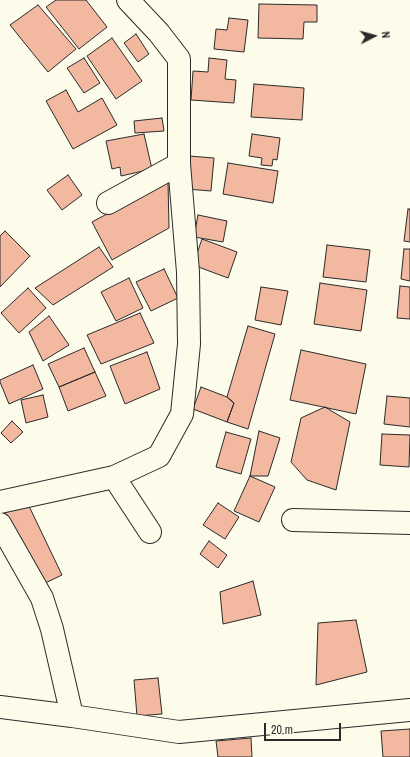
<!DOCTYPE html>
<style>
body{margin:0}
#map{position:relative;width:410px;height:757px;overflow:hidden;background:#fdfbea;font-family:"Archivo Narrow",sans-serif}
canvas{display:block}
.north{position:absolute;left:354px;top:16px;width:40px;height:40px;-webkit-text-stroke:3px #fdfbea;paint-order:stroke;rotate:84deg;font-size:11px;font-weight:700;line-height:16px;text-align:center;color:#2b2b2b}
.north::after{content:'';display:block;margin:auto;width:14px;height:18px;background:#2b2b2b;clip-path:polygon(50% 0,100% 100%,50% 72%,0 100%)}
.scale{position:absolute;left:264px;top:723px;width:77px;height:18px;box-sizing:border-box;border:2px solid #2b2b2b;border-top:0;padding-left:5px;font-size:12px;line-height:14px;white-space:nowrap;color:#2b2b2b;-webkit-text-stroke:3px #fdfbea;paint-order:stroke}
</style>
<div id="map">
<canvas width="410" height="757"></canvas>
<div class="north">N</div>
<div class="scale">20 m</div>
</div>
<script>
const context = document.querySelector('canvas').getContext('2d');
context.lineJoin = 'round';
function paint(path, color) {
  context.fillStyle = color;
  context.fill(path, 'evenodd');
}
function poly(rows) {
  const path = new Path2D();
  for (const r of rows) {
    path.moveTo(r[0], r[1]);
    for (let i = 2; i < r.length; i += 2) path.lineTo(r[i], r[i + 1]);
  }
  return path;
}
function strokePath(path, color, width, dash) {
  context.strokeStyle = color;
  context.lineWidth = width;
  context.lineCap = dash ? 'butt' : 'round';
  context.setLineDash(dash || []);
  context.stroke(path);
}
const building = poly([
 [56,0,86,0,107,27,79,49,46,7,56,0],
 [259,4,317,5,317,22,304,22,303,39,258,38,259,4],
 [38,5,76,49,48,72,10,25,38,5],
 [229,18,248,20,244,52,214,49,216,29,227,30,229,18],
 [136,34,149,54,138,62,124,43,136,34],
 [112,38,142,81,116,99,87,56,112,38],
 [84,58,100,83,84,93,67,68,84,58],
 [209,58,227,60,225,79,236,80,234,103,191,100,193,71,208,72,209,58],
 [254,84,304,88,302,120,251,117,254,84],
 [66,90,78,112,102,98,117,125,73,149,46,101,66,90],
 [162,118,164,131,135,133,134,121,162,118],
 [144,134,152,169,121,176,120,167,112,169,106,141,144,134],
 [252,134,280,138,277,160,273,159,272,166,261,165,262,158,249,156,252,134],
 [189,156,214,158,211,191,186,189,189,156],
 [228,163,278,171,273,203,223,194,228,163],
 [68,175,82,195,62,210,47,190,68,175],
 [168,181,169,228,112,260,92,222,168,181],
 [408,209,410,209,410,242,404,241,408,209],
 [198,215,227,221,223,242,194,237,198,215],
 [5,231,30,256,0,287,0,236,5,231],
 [202,239,237,252,228,278,193,265,202,239],
 [327,245,370,250,366,282,323,277,327,245],
 [99,247,113,267,53,305,35,288,99,247],
 [404,249,410,249,410,281,401,279,404,249],
 [164,269,178,298,151,311,136,282,164,269],
 [129,278,143,308,116,321,101,292,129,278],
 [320,283,367,290,361,331,314,324,320,283],
 [400,286,410,287,410,319,397,318,400,286],
 [261,287,288,291,281,325,255,320,261,287],
 [28,288,46,308,19,333,1,313,28,288],
 [140,313,154,343,101,364,87,335,140,313],
 [49,316,69,345,43,361,29,332,49,316],
 [248,326,275,334,248,429,227,422,234,403,227,397,248,326],
 [84,348,95,372,59,387,48,364,84,348],
 [301,350,366,364,356,414,290,400,301,350],
 [147,352,160,389,125,404,110,366,147,352],
 [33,365,43,389,9,404,0,382,0,380,33,365],
 [95,372,106,396,68,411,59,387,95,372],
 [201,387,227,397,234,403,227,422,193,409,201,387],
 [43,395,48,417,26,423,21,400,43,395],
 [387,396,410,398,410,427,384,424,387,396],
 [325,407,350,422,336,490,307,480,291,462,301,418,325,407],
 [12,421,23,432,11,443,1,433,12,421],
 [259,431,280,438,268,476,250,476,259,431],
 [226,432,251,439,241,474,216,467,226,432],
 [382,434,410,435,409,467,380,465,382,434],
 [250,476,275,487,259,522,234,511,250,476],
 [27,502,62,575,39,586,4,513,27,502],
 [218,503,239,517,225,539,203,525,218,503],
 [209,541,227,555,218,568,200,554,209,541],
 [253,581,261,615,223,624,220,592,253,581],
 [356,620,367,672,316,685,318,623,356,620],
 [158,678,162,714,137,716,134,680,158,678],
 [410,729,410,757,383,757,381,731,410,729],
 [251,738,252,757,218,757,216,741,251,738]
]);
paint(building, '#f2b8a0');
strokePath(building, '#2b2b2b', 1);
const minor = poly([
 [108,203,179,164],
 [114,477,150,532],
 [0,502,114,477,159,456,182,414,189,344,188,272,179,164,179,59,159,33,128,0],
 [293,520,410,523],
 [0,524,42,598,52,629,72,716],
 [0,707,72,716,179,732,410,710]
]);
strokePath(minor, '#2b2b2b', 24);
strokePath(minor, '#fdfbea', 22);
</script>
